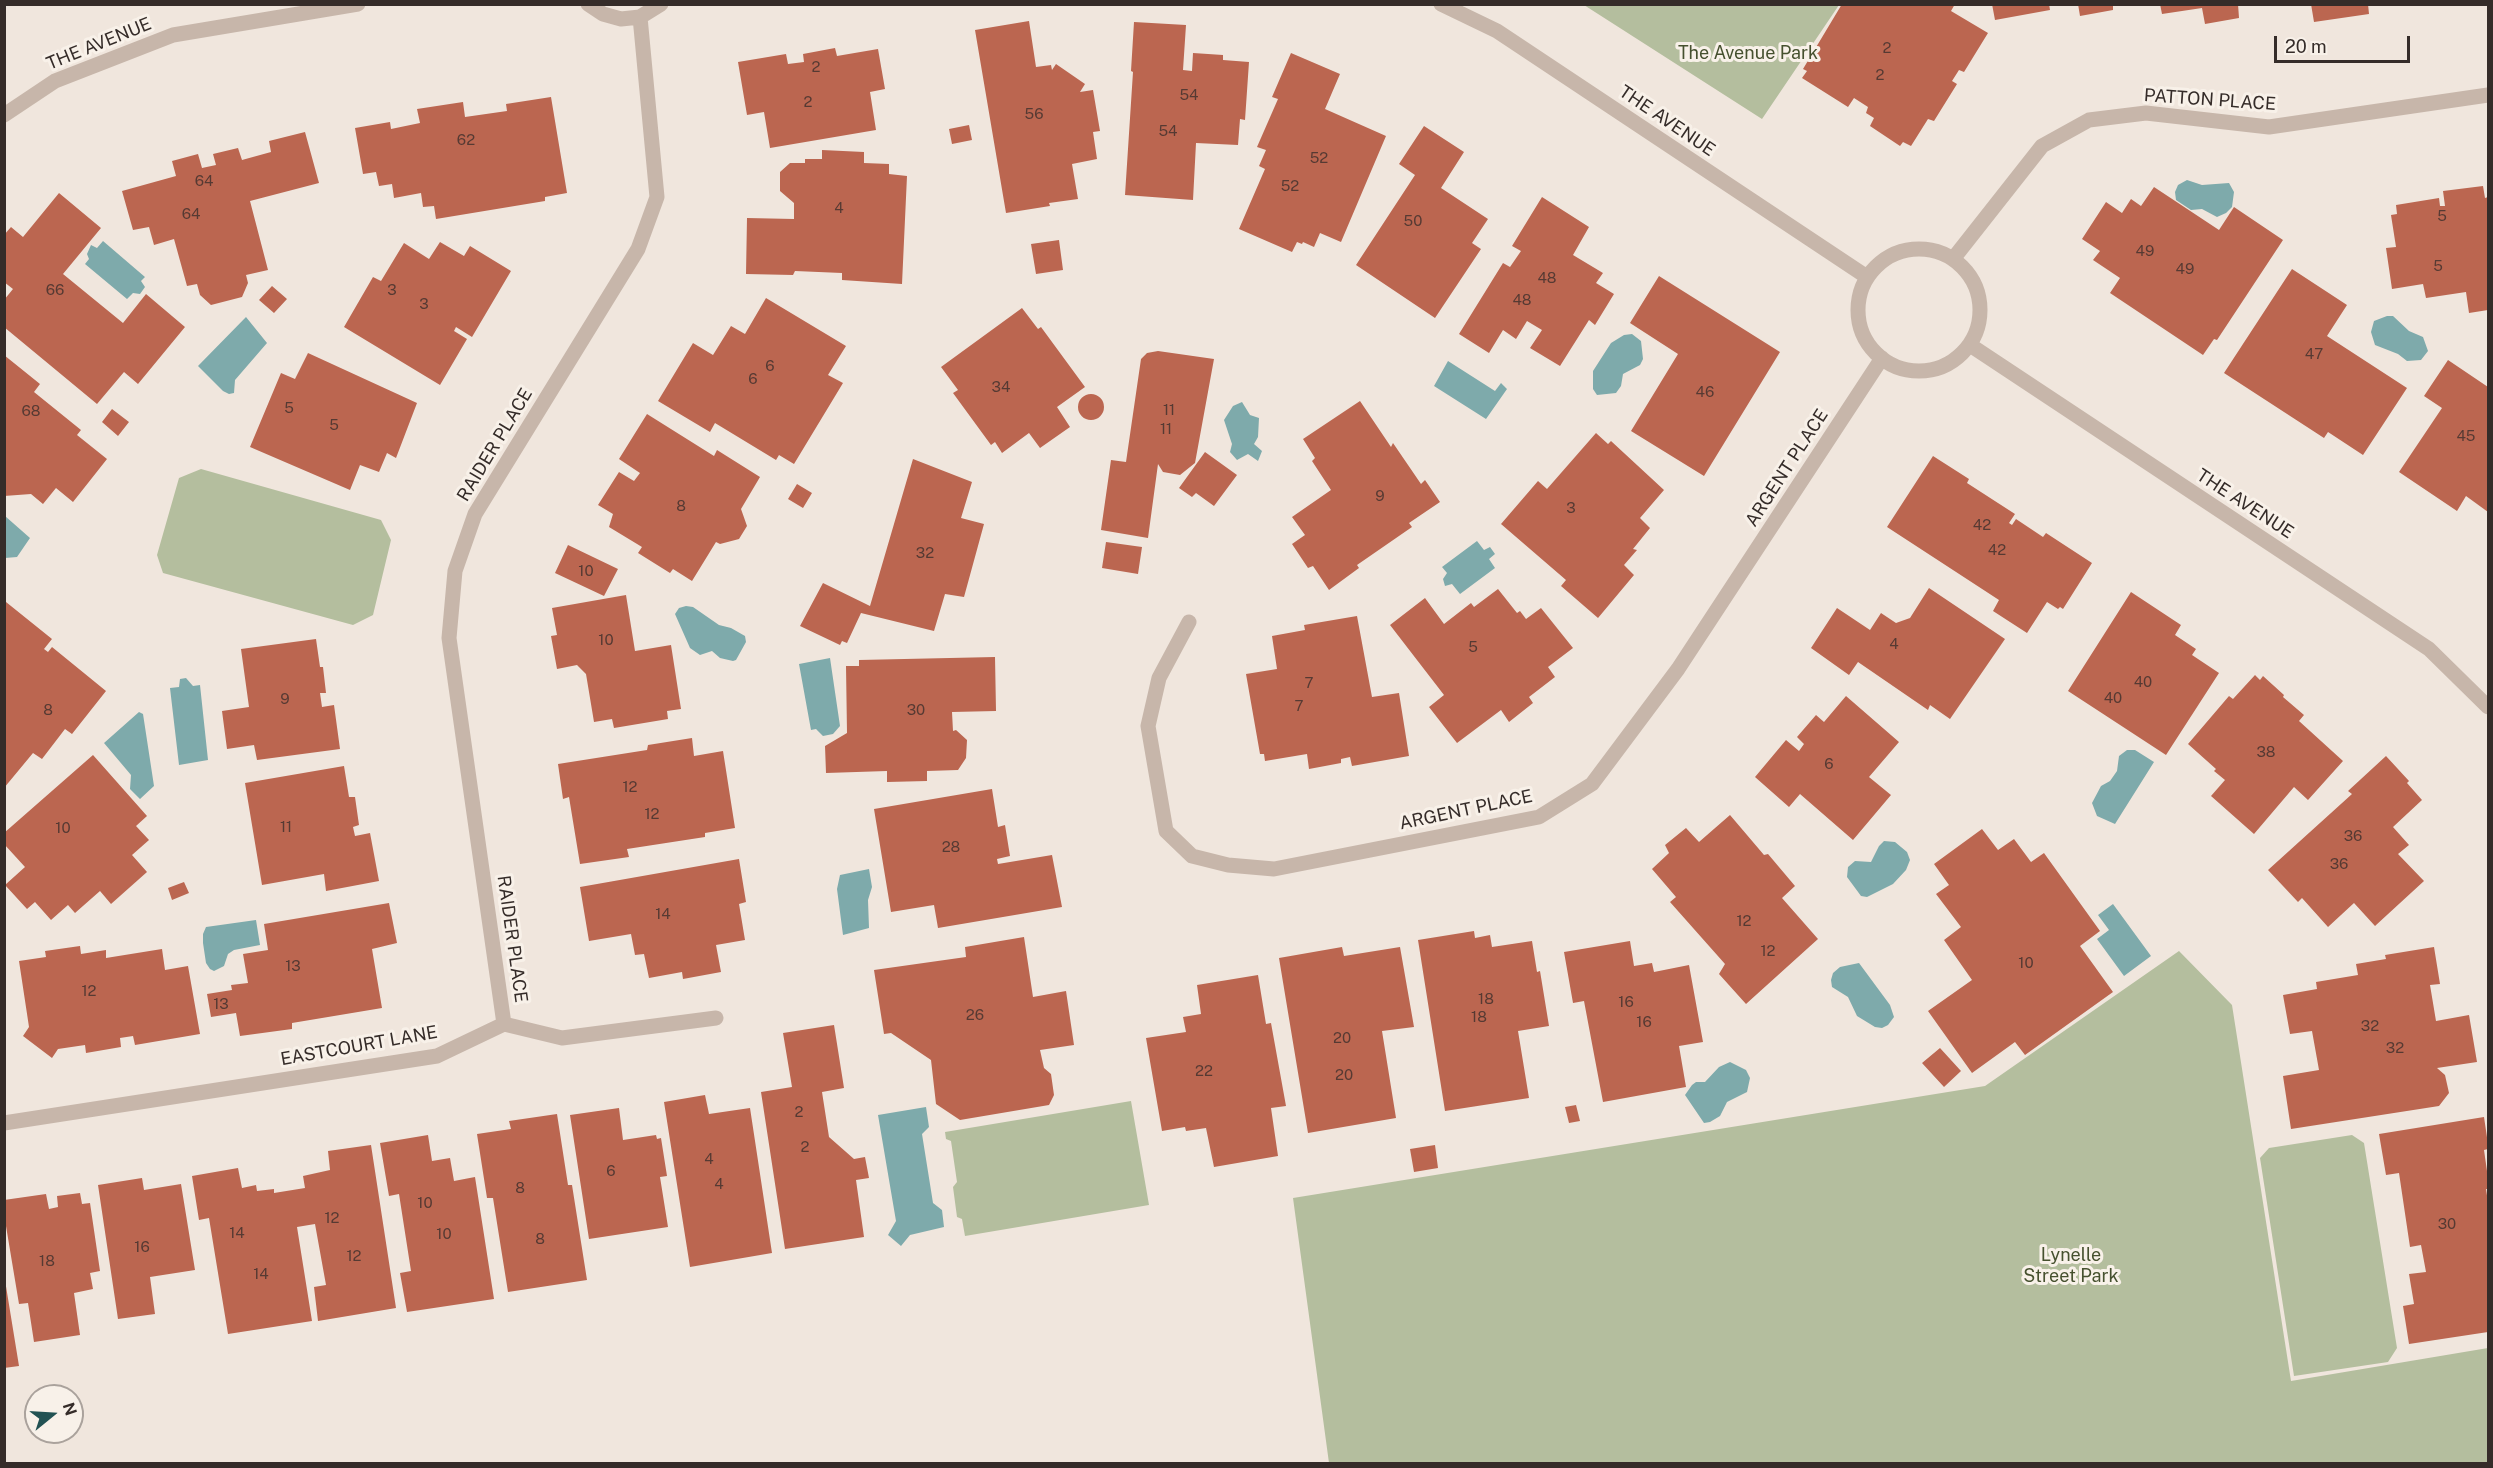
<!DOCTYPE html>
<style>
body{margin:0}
#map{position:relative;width:2493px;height:1468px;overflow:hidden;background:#f0e6dd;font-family:"Public Sans",sans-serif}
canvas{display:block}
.frame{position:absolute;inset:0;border:6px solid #352c29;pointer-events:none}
.north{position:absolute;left:24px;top:1384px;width:60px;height:60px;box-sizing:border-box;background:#f8f1e9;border:2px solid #aaa29c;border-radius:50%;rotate:72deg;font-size:16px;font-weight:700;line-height:24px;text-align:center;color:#352c29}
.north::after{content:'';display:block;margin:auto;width:21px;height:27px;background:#225253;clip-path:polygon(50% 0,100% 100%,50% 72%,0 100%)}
.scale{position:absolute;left:2274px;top:36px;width:136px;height:27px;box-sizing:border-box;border:3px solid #352c29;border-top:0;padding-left:8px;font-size:18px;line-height:21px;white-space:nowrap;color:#352c29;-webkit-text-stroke:4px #f8f1e9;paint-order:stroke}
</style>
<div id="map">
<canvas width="2493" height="1468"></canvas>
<div class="frame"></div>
<div class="north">N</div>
<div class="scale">20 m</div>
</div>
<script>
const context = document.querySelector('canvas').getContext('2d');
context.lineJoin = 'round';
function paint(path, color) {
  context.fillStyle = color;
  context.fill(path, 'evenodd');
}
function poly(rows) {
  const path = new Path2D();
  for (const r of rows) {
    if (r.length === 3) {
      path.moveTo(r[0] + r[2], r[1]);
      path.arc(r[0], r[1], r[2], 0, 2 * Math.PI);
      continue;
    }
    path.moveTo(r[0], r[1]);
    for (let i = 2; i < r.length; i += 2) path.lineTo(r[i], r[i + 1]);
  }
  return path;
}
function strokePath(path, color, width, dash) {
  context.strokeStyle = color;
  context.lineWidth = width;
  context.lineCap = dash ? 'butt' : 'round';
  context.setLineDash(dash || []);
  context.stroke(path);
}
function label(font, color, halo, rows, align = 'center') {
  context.font = font + ' "Public Sans",sans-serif';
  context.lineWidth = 6;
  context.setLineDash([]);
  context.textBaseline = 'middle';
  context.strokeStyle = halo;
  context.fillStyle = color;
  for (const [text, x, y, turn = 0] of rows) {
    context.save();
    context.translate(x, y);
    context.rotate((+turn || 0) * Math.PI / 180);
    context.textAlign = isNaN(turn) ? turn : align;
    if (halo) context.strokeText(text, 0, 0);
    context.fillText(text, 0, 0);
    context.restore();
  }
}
paint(poly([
 [1584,5,1839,5,1762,119],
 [201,469,381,520,391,540,373,615,353,625,163,573,157,555,179,478],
 [2179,951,2232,1005,2291,1381,2488,1348,2488,1463,1329,1463,1293,1198,1985,1086],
 [1131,1101,1149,1205,965,1236,962,1219,957,1217,953,1187,957,1182,951,1141,946,1139,945,1132],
 [2352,1135,2364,1143,2397,1348,2388,1362,2294,1376,2260,1158,2269,1148]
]), '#b4be9e');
paint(poly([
 [2187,180,2202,185,2229,183,2234,192,2232,207,2226,213,2217,217,2202,209,2191,210,2176,200,2175,192,2178,185],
 [103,241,145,277,141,281,145,287,140,294,133,293,127,299,85,264,89,259,87,254,91,245,97,248],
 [2387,316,2393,316,2409,331,2423,337,2428,351,2421,360,2407,361,2398,354,2375,345,2371,332,2374,321],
 [246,317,267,343,235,380,234,393,229,394,223,391,198,366],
 [1632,334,1641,341,1643,359,1640,365,1623,374,1621,386,1616,393,1597,395,1593,389,1593,371,1611,343,1624,335],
 [1448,361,1495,391,1501,383,1507,389,1486,419,1434,386],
 [1242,402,1250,415,1259,418,1258,437,1254,444,1262,451,1258,461,1248,454,1237,460,1230,452,1232,444,1224,420,1233,406],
 [5,516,30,538,17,557,5,558],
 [1477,541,1484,550,1490,547,1495,554,1489,559,1495,568,1460,594,1452,584,1445,586,1443,579,1447,573,1442,567],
 [686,606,693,607,719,625,731,628,745,636,746,642,736,660,733,661,720,658,712,651,700,655,690,648,675,614,679,608],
 [830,658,840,726,833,734,823,736,816,729,811,730,799,664],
 [186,678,193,686,200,685,208,760,179,765,170,688,179,687,180,679],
 [139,712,143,714,154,786,140,799,130,789,131,775,104,743],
 [2127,750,2135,750,2154,762,2115,824,2097,816,2092,803,2101,786,2110,781,2117,771,2119,756],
 [1884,841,1895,842,1907,852,1910,860,1906,870,1893,884,1867,897,1861,896,1847,877,1848,867,1855,861,1871,862,1879,846],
 [869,869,872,887,868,900,869,928,843,935,837,889,840,875],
 [2113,904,2151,956,2124,976,2097,939,2109,930,2098,915],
 [256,920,260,945,234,950,228,954,224,966,214,971,210,969,206,963,203,943,203,934,206,927],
 [1859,963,1890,1005,1894,1017,1888,1025,1882,1028,1875,1027,1857,1016,1848,997,1832,987,1831,980,1833,973,1840,967],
 [1730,1062,1746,1070,1750,1078,1747,1092,1727,1102,1720,1116,1710,1122,1704,1123,1685,1095,1692,1085,1696,1082,1705,1082,1719,1067],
 [926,1107,929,1127,922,1134,933,1203,942,1210,944,1227,910,1235,901,1246,888,1235,896,1221,878,1115]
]), '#7eaaab');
paint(poly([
 [1842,4,1955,4,1951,11,1988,33,1964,72,1959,70,1952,81,1957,84,1934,121,1928,119,1911,146,1903,142,1900,146,1870,126,1874,118,1866,113,1868,107,1854,98,1848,107,1802,78,1807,71,1803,69],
 [1992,4,2049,4,2050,10,1995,20],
 [2078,4,2113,4,2113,10,2080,16],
 [2160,4,2238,4,2239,18,2205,24,2202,8,2162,14],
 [2311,4,2368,4,2369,14,2314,22],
 [1029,21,1036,67,1051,65,1052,70,1056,64,1085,84,1080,92,1093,90,1100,131,1093,132,1097,159,1072,164,1078,199,1049,203,1050,206,1006,213,975,30],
 [1134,22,1186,25,1183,70,1192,71,1193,53,1223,55,1223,60,1249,62,1245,120,1240,119,1238,145,1196,143,1193,200,1125,195,1133,72,1131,71],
 [835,48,837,56,878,49,885,89,870,92,876,130,770,148,764,112,747,115,738,62,786,54,788,64,804,62,803,54],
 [1291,53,1340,74,1325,109,1386,136,1341,242,1320,233,1314,247,1303,242,1302,244,1297,242,1292,252,1239,229,1265,169,1259,166,1266,150,1257,147,1278,99,1272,97],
 [551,97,567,193,545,197,545,201,436,219,434,206,423,207,421,193,394,198,392,184,379,186,376,172,363,174,355,128,390,122,391,129,420,123,417,109,463,102,465,117,507,111,506,104],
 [969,125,972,140,952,144,949,129],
 [1424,126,1464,152,1441,188,1488,219,1472,243,1481,249,1435,318,1356,265,1415,175,1399,164],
 [305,132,319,183,250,201,268,270,246,275,248,283,242,297,211,305,200,295,197,284,187,286,174,239,154,245,149,227,133,230,122,191,176,176,172,161,198,154,202,168,216,165,213,154,238,148,242,160,271,152,269,141],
 [822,150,864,152,864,163,889,164,889,174,907,176,902,284,842,280,842,273,795,271,793,275,746,274,747,218,794,219,794,203,780,191,780,172,790,163,805,163,805,159,822,159],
 [2483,186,2485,198,2488,197,2488,310,2469,313,2466,292,2426,298,2423,284,2392,289,2386,248,2396,247,2391,215,2397,214,2396,205,2439,198,2440,206,2445,206,2443,191],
 [2154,187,2219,230,2234,207,2283,240,2217,340,2214,339,2203,355,2110,293,2120,278,2093,260,2100,251,2082,239,2106,202,2122,213,2131,199,2141,206],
 [59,193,101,228,63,274,123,323,146,294,185,327,138,384,124,372,97,404,4,327,4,300,13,289,4,282,4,235,11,227,23,237],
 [1542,197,1589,227,1573,255,1603,273,1596,283,1614,294,1595,325,1589,320,1560,366,1530,348,1542,330,1527,321,1516,339,1503,330,1489,353,1459,334,1503,263,1510,267,1521,251,1512,246],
 [1059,240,1063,270,1036,274,1031,244],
 [440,242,464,256,470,246,511,271,472,337,456,327,454,331,467,339,440,385,344,327,373,277,381,281,404,243,429,259],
 [2292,269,2347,305,2327,336,2407,388,2363,455,2328,432,2324,438,2224,373],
 [1659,276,1780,352,1704,476,1631,431,1678,354,1630,323],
 [272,286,287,299,274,313,259,300],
 [766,298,846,346,828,375,843,383,794,464,779,455,776,460,715,423,710,432,658,401,693,343,713,355,731,326,745,334],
 [1022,308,1038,329,1041,327,1085,387,1057,407,1070,427,1040,448,1029,433,1002,453,995,442,991,445,953,393,958,390,941,367],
 [1158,351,1214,359,1195,463,1180,475,1163,472,1158,464,1148,538,1101,530,1111,460,1126,462,1141,359,1147,353],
 [308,353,417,403,396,458,387,453,379,472,360,465,350,490,250,447,281,373,295,379],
 [4,355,40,384,34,392,81,430,77,435,107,459,73,502,56,488,43,504,31,494,4,496],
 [2448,360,2488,387,2488,512,2466,496,2457,511,2399,472,2442,408,2424,396],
 [1091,407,13],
 [1360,401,1391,447,1393,443,1421,484,1425,480,1440,502,1409,523,1412,527,1357,565,1359,568,1329,590,1313,566,1308,568,1292,544,1305,535,1292,517,1331,490,1312,461,1315,458,1303,439],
 [112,409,129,422,118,436,102,422],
 [647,414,714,456,717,450,760,477,741,509,747,526,739,539,720,544,716,542,692,581,673,569,670,573,638,553,642,547,609,527,613,514,598,505,619,472,634,481,640,473,619,459],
 [1596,433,1608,444,1611,441,1664,490,1640,518,1650,528,1633,549,1637,550,1624,565,1634,575,1598,618,1561,586,1566,580,1501,524,1538,481,1547,489],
 [1205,452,1237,475,1214,506,1196,493,1192,497,1179,488],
 [1933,456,1969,479,1967,483,2015,514,2009,523,2012,525,2016,519,2043,537,2046,533,2092,563,2063,609,2060,607,2058,609,2047,602,2027,633,1993,611,1999,600,1887,527],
 [913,459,972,482,961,518,984,524,964,597,945,594,934,631,861,613,847,643,842,641,840,645,800,626,823,583,870,606],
 [797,484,812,493,803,508,788,499],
 [1106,542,1142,547,1138,574,1102,568],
 [568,545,618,569,604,596,555,573],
 [1929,588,2005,639,1950,719,1930,705,1928,710,1858,662,1849,675,1811,648,1837,608,1870,630,1881,613,1896,623,1910,618],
 [1498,589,1517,613,1520,611,1526,619,1541,608,1573,648,1548,667,1555,677,1529,697,1533,703,1509,722,1501,710,1457,743,1429,707,1444,695,1390,625,1425,598,1444,624,1471,603,1474,607],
 [2131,592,2181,625,2175,635,2196,649,2192,655,2219,673,2166,755,2068,691],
 [626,595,635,651,671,645,681,709,667,711,668,719,614,728,612,719,594,722,586,674,577,665,557,669,551,636,557,635,552,608],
 [6,602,52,639,44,649,48,652,52,647,106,691,72,734,65,729,42,759,33,753,4,788],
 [1357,616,1372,697,1399,693,1409,756,1352,766,1350,757,1341,759,1341,763,1309,769,1307,754,1265,761,1264,754,1260,754,1246,674,1277,669,1272,636,1305,630,1304,625],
 [316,639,320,667,323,667,326,693,320,693,322,707,334,705,340,749,257,760,254,745,227,749,222,711,249,707,241,649],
 [995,657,996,711,952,712,953,731,956,730,967,740,966,758,958,770,927,771,927,781,887,782,887,771,826,773,825,746,847,733,846,666,859,666,859,660],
 [2255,675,2260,680,2263,676,2284,695,2283,697,2304,715,2299,721,2343,761,2308,800,2294,787,2254,834,2211,796,2225,780,2214,771,2216,769,2188,744,2229,696,2233,699],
 [1846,696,1899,742,1869,777,1891,795,1853,840,1800,794,1789,807,1755,777,1786,740,1799,751,1804,744,1797,737,1816,715,1824,722],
 [692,738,694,756,723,751,735,828,705,833,705,837,627,849,629,857,580,864,569,797,563,799,558,764,647,750,648,745],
 [93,755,147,816,136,826,149,840,132,855,147,872,111,904,100,891,75,913,68,905,51,920,35,902,27,909,5,885,25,867,4,844,4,833],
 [2386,756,2409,781,2407,783,2422,800,2393,827,2409,845,2398,854,2424,881,2375,926,2354,903,2328,927,2302,898,2298,902,2268,870,2352,794,2348,791],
 [344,766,349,797,355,797,359,825,353,827,355,836,370,833,379,881,326,891,324,874,262,885,245,783],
 [992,789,998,827,1005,825,1010,856,997,859,998,864,1052,855,1062,907,938,928,934,905,891,912,874,809],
 [1730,815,1764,855,1768,854,1795,886,1782,898,1818,939,1746,1004,1719,974,1725,964,1670,902,1676,897,1652,869,1669,853,1665,845,1686,828,1699,842],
 [1982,829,1998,850,2014,839,2031,862,2044,853,2100,931,2080,946,2113,992,2025,1055,2015,1042,1972,1073,1928,1011,1972,980,1944,940,1961,927,1936,894,1949,885,1934,864],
 [739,859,746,902,739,904,745,940,716,945,721,972,683,979,682,972,649,978,644,954,635,955,631,934,589,941,580,887],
 [184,882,189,893,172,900,168,888],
 [389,903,397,943,372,949,382,1008,292,1023,292,1029,240,1036,236,1013,211,1017,207,994,232,990,231,985,248,983,243,954,268,950,264,924],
 [1474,931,1475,938,1490,935,1492,947,1532,941,1537,972,1540,971,1549,1026,1518,1031,1529,1098,1445,1111,1418,940],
 [1024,937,1033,997,1066,991,1074,1045,1040,1050,1044,1068,1051,1074,1054,1095,1049,1105,960,1120,936,1104,931,1060,891,1033,884,1034,874,970,966,957,965,947],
 [1630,941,1634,966,1652,963,1654,972,1689,965,1703,1042,1679,1046,1686,1087,1603,1102,1584,1001,1573,1003,1564,952],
 [80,946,81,954,106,950,106,958,162,949,165,970,188,966,200,1034,135,1045,133,1036,120,1038,121,1047,86,1053,85,1045,58,1049,52,1058,23,1036,29,1027,19,961,46,957,45,951],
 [1342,947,1344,956,1400,947,1414,1027,1382,1031,1396,1118,1308,1133,1279,958],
 [2434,947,2440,984,2430,985,2436,1021,2469,1015,2477,1062,2437,1068,2445,1075,2449,1093,2439,1106,2291,1129,2283,1076,2319,1070,2312,1031,2290,1034,2283,995,2317,989,2316,982,2358,975,2356,964,2386,959,2385,955],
 [1258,975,1266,1024,1271,1023,1286,1106,1271,1108,1278,1156,1214,1167,1206,1128,1186,1131,1185,1127,1162,1131,1146,1038,1186,1032,1183,1017,1201,1014,1197,985],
 [834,1025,844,1088,822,1092,829,1137,854,1159,865,1157,869,1178,856,1180,864,1237,785,1249,761,1092,792,1087,783,1033],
 [1940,1048,1961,1071,1944,1087,1922,1063],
 [705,1095,709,1114,750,1108,772,1253,690,1267,664,1102],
 [1576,1105,1580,1121,1569,1123,1565,1107],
 [619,1108,623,1140,656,1135,657,1139,661,1138,667,1176,660,1177,668,1227,589,1239,570,1115],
 [557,1114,568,1185,572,1185,587,1280,508,1292,493,1198,487,1198,477,1134,511,1129,509,1121],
 [2484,1117,2488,1144,2488,1149,2484,1150,2488,1178,2488,1189,2486,1189,2488,1202,2488,1332,2409,1344,2403,1306,2414,1304,2409,1274,2426,1272,2421,1245,2410,1247,2399,1173,2386,1175,2379,1134],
 [428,1135,432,1161,450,1158,454,1181,475,1177,494,1299,407,1312,400,1273,411,1271,399,1194,389,1196,380,1143],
 [371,1145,396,1308,318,1321,314,1287,326,1285,315,1224,297,1227,312,1321,228,1334,209,1218,199,1220,192,1176,238,1168,242,1188,256,1185,257,1191,274,1189,274,1193,305,1188,303,1176,330,1170,328,1151],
 [1435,1145,1438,1168,1414,1172,1410,1149],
 [142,1178,144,1190,181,1184,195,1270,150,1277,155,1314,118,1319,98,1185],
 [80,1193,82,1204,90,1203,100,1271,90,1273,93,1289,74,1293,80,1335,34,1342,28,1303,19,1304,4,1214,4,1200,46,1194,49,1209,58,1207,57,1196],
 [4,1274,19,1366,4,1368]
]), '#bb6650');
strokePath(poly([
 [588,4,603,14,621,19,640,17,661,4],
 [1441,4,1497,31,1867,277],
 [4,115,55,81,173,35,358,4],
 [1919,310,61],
 [1953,259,2042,146,2089,120,2146,113,2269,127,2488,95],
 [1970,345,2429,649,2488,707],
 [1189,622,1159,678,1148,726,1166,831,1192,856,1228,865,1274,869,1539,817,1592,784,1678,669,1882,358],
 [504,1024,449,638,455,571,475,514,638,249,657,197,640,17],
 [4,1123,437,1056,504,1024,562,1038,716,1018]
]), '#c7b6aa', 15);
label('15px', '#563a33', null, [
 ["2",1887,48],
 ["2",816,67],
 ["2",1880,75],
 ["54",1189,95],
 ["2",808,102],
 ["56",1034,114],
 ["54",1168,131],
 ["62",466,140],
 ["52",1319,158],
 ["64",204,181],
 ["52",1290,186],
 ["4",839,208],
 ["64",191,214],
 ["5",2442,216],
 ["50",1413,221],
 ["49",2145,251],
 ["5",2438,266],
 ["49",2185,269],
 ["48",1547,278],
 ["66",55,290],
 ["3",392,290],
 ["48",1522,300],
 ["3",424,304],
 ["47",2314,354],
 ["6",770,366],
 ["6",753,379],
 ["34",1001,387],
 ["46",1705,392],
 ["5",289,408],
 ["11",1169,410],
 ["68",31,411],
 ["5",334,425],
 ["11",1166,429],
 ["45",2466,436],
 ["9",1380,496],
 ["8",681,506],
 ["3",1571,508],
 ["42",1982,525],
 ["42",1997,550],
 ["32",925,553],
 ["10",586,571],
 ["10",606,640],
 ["4",1894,644],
 ["5",1473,647],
 ["40",2143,682],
 ["7",1309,683],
 ["40",2113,698],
 ["9",285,699],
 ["7",1299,706],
 ["8",48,710],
 ["30",916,710],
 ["38",2266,752],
 ["6",1829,764],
 ["12",630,787],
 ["12",652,814],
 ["11",286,827],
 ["10",63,828],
 ["36",2353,836],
 ["28",951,847],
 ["36",2339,864],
 ["14",663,914],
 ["12",1744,921],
 ["12",1768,951],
 ["10",2026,963],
 ["13",293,966],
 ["12",89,991],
 ["18",1486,999],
 ["16",1626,1002],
 ["13",221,1004],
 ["26",975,1015],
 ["18",1479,1017],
 ["16",1644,1022],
 ["32",2370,1026],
 ["20",1342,1038],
 ["32",2395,1048],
 ["22",1204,1071],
 ["20",1344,1075],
 ["2",799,1112],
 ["2",805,1147],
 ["4",709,1159],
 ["6",611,1171],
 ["4",719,1184],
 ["8",520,1188],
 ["10",425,1203],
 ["12",332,1218],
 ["30",2447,1224],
 ["14",237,1233],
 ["10",444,1234],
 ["8",540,1239],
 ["16",142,1247],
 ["12",354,1256],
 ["18",47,1261],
 ["14",261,1274]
]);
label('18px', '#352c29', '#f8f1e9', [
 ["THE AVENUE",99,44,-22],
 ["PATTON PLACE",2210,100,4],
 ["THE AVENUE",1667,121,34],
 ["RAIDER PLACE",495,445,-59],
 ["ARGENT PLACE",1787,468,-57],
 ["THE AVENUE",2245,504,33],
 ["ARGENT PLACE",1466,810,-12],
 ["RAIDER PLACE",512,939,82],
 ["EASTCOURT LANE",359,1046,-10]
]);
label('18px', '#46512f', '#f8f1e9', [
 ["The Avenue Park",1748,53],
 ["Lynelle",2071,1255],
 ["Street Park",2071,1276]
]);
</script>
